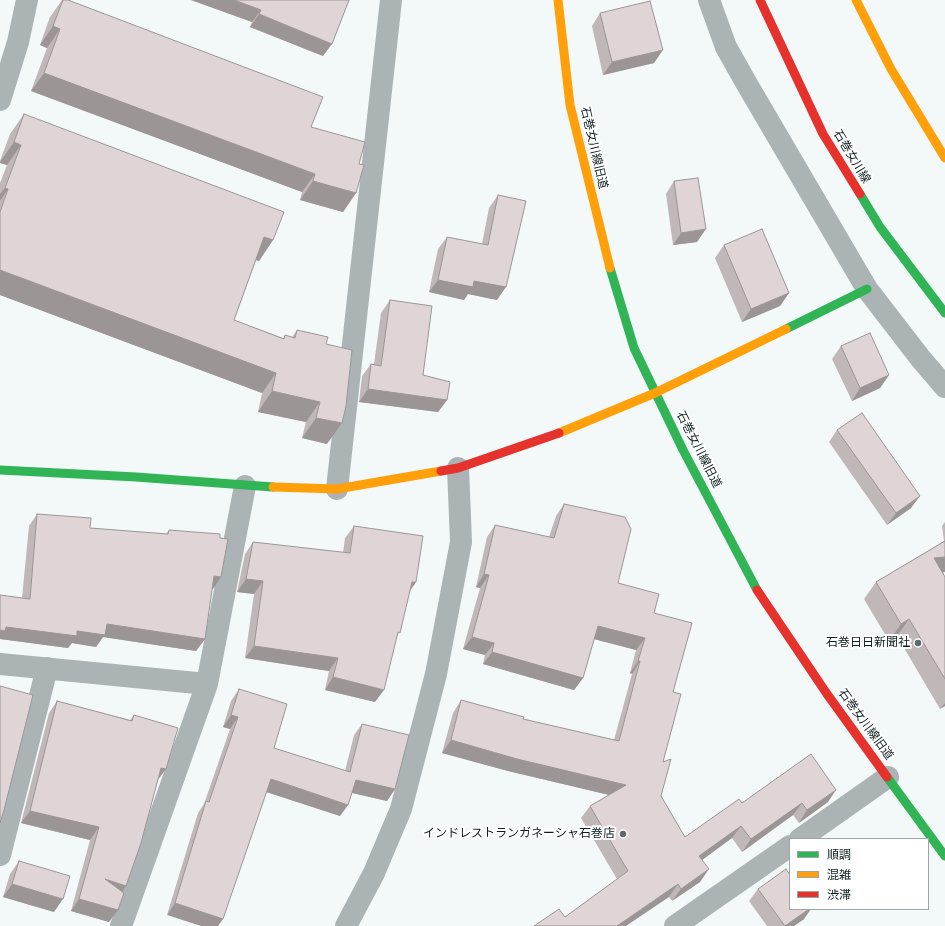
<!DOCTYPE html>
<meta charset="utf-8">
<style>
body{margin:0}
#map{position:relative;width:945px;height:926px;overflow:hidden;background:#f3f8f8;font-family:"Source Sans 3","Noto Sans JP",sans-serif}
canvas{display:block}
.legend{position:absolute;left:789px;top:838px;width:140px;height:72px;box-sizing:border-box;background:#fff;border:1px solid #9ea5a7;margin:0;padding:5px 7px;list-style:none;font-size:12px;color:#0d1f23}
.legend li{display:flex;align-items:center;gap:8px;height:20px}
.legend b{width:20px;border:1px solid #9ea5a7}
</style>
<div id="map">
<canvas width="945" height="926"></canvas>
<ul class="legend">
<li><b style="height:5px;background:#30b455"></b>順調</li>
<li><b style="height:5px;background:#ff9f0a"></b>混雑</li>
<li><b style="height:5px;background:#e5322d"></b>渋滞</li>
</ul>
</div>
<script>
const context = document.querySelector('canvas').getContext('2d');
context.lineJoin = 'round';
function poly(rows) {
  const path = new Path2D();
  for (const r of rows) {
    path.moveTo(r[0], r[1]);
    for (let i = 2; i < r.length; i += 2) path.lineTo(r[i], r[i + 1]);
  }
  return path;
}
function strokePath(path, color, width, dash) {
  context.strokeStyle = color;
  context.lineWidth = width;
  context.lineCap = dash ? 'butt' : 'round';
  context.setLineDash(dash || []);
  context.stroke(path);
}
function paint(path, color) {
  context.fillStyle = color;
  context.fill(path, 'evenodd');
}
function label(font, color, halo, rows, align = 'center') {
  context.font = font + ' "Source Sans 3","Noto Sans JP",sans-serif';
  context.lineWidth = 4;
  context.setLineDash([]);
  context.textBaseline = 'middle';
  context.strokeStyle = halo;
  context.fillStyle = color;
  for (const [text, x, y, turn = 0] of rows) {
    context.save();
    context.translate(x, y);
    context.rotate((+turn || 0) * Math.PI / 180);
    context.textAlign = isNaN(turn) ? turn : align;
    if (halo) context.strokeText(text, 0, 0);
    context.fillText(text, 0, 0);
    context.restore();
  }
}
strokePath(poly([
 [709,0,726,47,748,86,867,289,921,359,945,387],
 [0,100,18,42,27,0],
 [337,489,391,0],
 [0,664,207,684],
 [800,839,888,777],
 [0,855,47,668],
 [121,926,207,684,245,486],
 [346,926,374,873,401,809,436,674,461,542,458,468],
 [675,926,790,846]
]), '#acb3b5', 22);
strokePath(poly([
 [860,194,880,227,945,313],
 [610,268,634,348,683,450,757,590],
 [786,329,867,289],
 [0,470,136,477,273,487],
 [887,777,945,856]
]), '#30b455', 9);
strokePath(poly([
 [558,0,570,105,610,268],
 [856,0,891,69,945,158],
 [559,433,655,393,786,329],
 [273,487,337,489,441,471]
]), '#ff9f0a', 9);
strokePath(poly([
 [760,0,823,134,860,194],
 [441,471,458,468,559,433],
 [757,590,827,694,887,777]
]), '#e5322d', 9);
paint(poly([
 [62,0,68,0,311,127,359,164,356,193,343,212,300,200,302,192,31,91,47,48,40,45,50,17],
 [191,0,349,0,323,56,250,27,252,22],
 [600,13,654,63,603,75,592,26],
 [24,114,273,240,259,261,256,260,234,320,283,338,285,335,292,337,297,330,326,344,327,444,302,438,306,422,258,412,262,393,0,295,0,183,7,165,0,163,0,161,10,134],
 [674,181,697,242,673,245,666,194],
 [498,195,497,300,468,294,464,300,429,292,438,249,447,237,482,244,489,208],
 [724,245,789,293,780,306,742,322,715,258],
 [390,300,423,375,447,400,438,412,359,402,362,376,371,364,374,364,381,313],
 [841,346,889,375,880,388,852,401,832,359],
 [837,430,911,508,887,525,829,442],
 [564,504,618,583,654,613,673,692,663,762,661,796,685,837,742,803,828,802,799,823,793,815,742,852,732,838,702,860,700,882,672,901,669,897,565,917,617,879,581,818,590,806,609,795,508,771,442,753,453,713,461,700,523,719,614,740,632,674,630,673,636,650,594,639,583,678,574,690,483,664,485,655,463,649,480,588,476,587,487,537,495,525,549,537,556,516],
 [37,514,90,528,166,534,169,530,213,589,212,589,205,639,196,651,103,637,96,647,72,643,68,648,0,639,0,595,22,598,29,526],
 [945,522,945,572,943,572,945,577,945,706,940,709,897,636,889,641,864,599,876,582,944,541,942,526],
 [354,526,416,582,410,591,397,637,375,702,325,690,329,671,245,658,254,594,237,592,245,554,253,542,343,553,345,538],
 [239,689,274,748,345,771,354,735,362,724,395,789,387,801,352,793,348,805,340,816,267,792,167,915,198,813,204,804,230,729,223,727,231,701],
 [57,701,130,720,134,715,158,780,126,886,122,892,109,922,71,911,90,840,21,823,49,713],
 [19,861,54,912,3,897,10,874],
 [758,889,804,919,794,926,767,926,749,901]
]), '#c0b7b9');
paint(poly([
 [191,0,234,0,261,10,252,22],
 [259,14,332,44,323,56,250,27],
 [53,26,60,29,47,48,40,45],
 [663,50,654,63,603,75,612,62],
 [44,73,315,174,302,192,31,91],
 [14,142,21,145,7,165,0,163,0,162],
 [313,181,356,193,343,212,300,200],
 [5,188,8,189,0,201,0,194],
 [706,229,697,242,673,245,681,233],
 [264,237,273,240,259,261,250,258],
 [0,270,276,373,262,393,0,295],
 [438,280,474,281,506,287,497,300,468,294,464,300,429,292],
 [789,293,780,306,742,322,751,309],
 [889,375,880,388,852,401,860,388],
 [368,389,447,400,438,412,359,402],
 [272,391,320,402,306,422,258,412],
 [316,418,342,423,327,444,302,438],
 [920,496,911,508,887,525,896,513],
 [945,557,945,572,922,575,934,558],
 [484,574,489,575,480,588,476,587],
 [214,576,221,577,213,589,205,588],
 [246,579,263,581,254,594,237,592],
 [412,582,416,582,407,595],
 [909,619,897,636,889,641,901,624],
 [107,624,205,639,196,651,103,637,96,647,72,643,68,648,0,639,0,630,6,627,77,631],
 [598,626,645,638,636,650,590,638],
 [472,637,494,643,485,655,463,649],
 [254,646,338,658,329,671,245,658],
 [492,652,583,678,574,690,483,664],
 [638,661,640,661,632,674,630,673],
 [333,677,384,690,375,702,325,690],
 [945,703,945,706,940,709],
 [231,715,238,717,230,729,223,727],
 [451,740,626,785,618,797,508,771,442,753],
 [161,768,166,769,157,781],
 [271,779,348,805,340,816,263,791],
 [356,780,395,789,387,801,348,792],
 [836,790,828,802,799,823,807,810],
 [802,803,793,815,742,852,751,839],
 [30,811,99,827,90,840,21,823],
 [741,826,732,838,691,868,699,856],
 [709,869,700,882,672,901,681,889],
 [105,879,126,886,118,898],
 [12,884,63,899,54,912,3,897],
 [678,884,669,897,626,926,617,926],
 [79,899,118,910,109,922,71,911],
 [175,903,223,919,218,926,201,926,167,915],
 [809,909,811,909,804,919,794,926,785,926]
]), '#9c9596');
const building = poly([
 [63,0,68,0,323,97,311,127,365,142,359,164,364,165,356,193,313,181,315,174,44,73,60,29,53,26,63,0],
 [234,0,349,0,332,44,259,14,261,10,234,0],
 [650,1,663,50,612,62,600,13,650,1],
 [24,114,284,212,273,240,264,237,234,320,284,339,285,335,295,338,297,330,328,337,326,344,352,350,346,406,342,423,316,418,320,402,272,391,276,373,0,270,0,212,8,189,5,188,21,145,14,142,24,114],
 [698,178,706,229,681,233,674,181,698,178],
 [498,195,526,201,506,287,474,281,473,287,438,280,447,237,488,245,498,195],
 [762,229,789,293,751,309,724,245,762,229],
 [390,300,432,306,423,375,450,382,447,400,368,389,371,364,381,366,390,300],
 [870,333,889,375,860,388,841,346,870,333],
 [862,413,920,496,896,513,837,430,862,413],
 [564,504,625,517,631,529,618,583,659,594,654,613,692,623,673,692,681,694,663,762,671,759,661,796,685,837,739,799,742,803,811,754,836,790,807,810,802,803,751,839,741,826,699,856,709,869,681,889,678,884,617,926,534,926,559,909,565,917,628,871,590,806,626,785,517,759,451,740,461,700,524,717,523,719,619,741,640,661,638,661,645,638,598,626,583,678,492,652,494,643,472,637,489,575,484,574,495,525,554,538,564,504],
 [37,514,91,518,90,528,168,534,169,530,220,534,220,538,228,539,221,577,214,576,205,639,107,624,105,635,77,631,77,636,6,627,5,631,0,630,0,595,30,599,37,514],
 [354,526,423,536,416,582,412,582,400,633,398,632,384,690,333,677,338,658,254,646,263,581,246,579,253,542,350,553,354,526],
 [945,541,945,557,934,558,945,577,945,679,909,619,901,624,876,582,945,541],
 [0,686,33,695,4,810,0,823,0,686],
 [239,689,287,704,274,748,350,772,362,724,409,735,395,789,356,780,348,805,271,779,223,919,175,903,206,801,209,802,238,717,231,715,239,689],
 [57,701,132,721,134,715,178,728,166,769,161,768,141,843,126,886,105,879,124,893,118,910,79,899,99,827,30,811,57,701],
 [19,861,70,876,63,899,12,884,19,861],
 [786,869,790,875,790,909,809,909,785,926,758,889,786,869]
]);
paint(building, '#dfd5d7');
strokePath(building, '#9c9596', 1);
for (const [x, y, r, color] of [
 [918,643,4,"#5e6b6e"],
 [623,834,4,"#5e6b6e"]
]) {
  const dot = new Path2D();
  dot.arc(x, y, r, 0, 2 * Math.PI);
  context.fillStyle = color;
  context.fill(dot);
  strokePath(dot, '#fff', 1.5);
}
label('12px', '#0d1f23', '#fff', [
 ["石巻女川線旧道",593,148,77],
 ["石巻女川線",851,157,59],
 ["石巻女川線旧道",698,450,63],
 ["石巻女川線旧道",865,725,54]
]);
label('12px', '#0d1f23', '#fff', [
 ["石巻日日新聞社",910,643],
 ["インドレストランガネーシャ石巻店",615,834]
], 'right');
</script>
